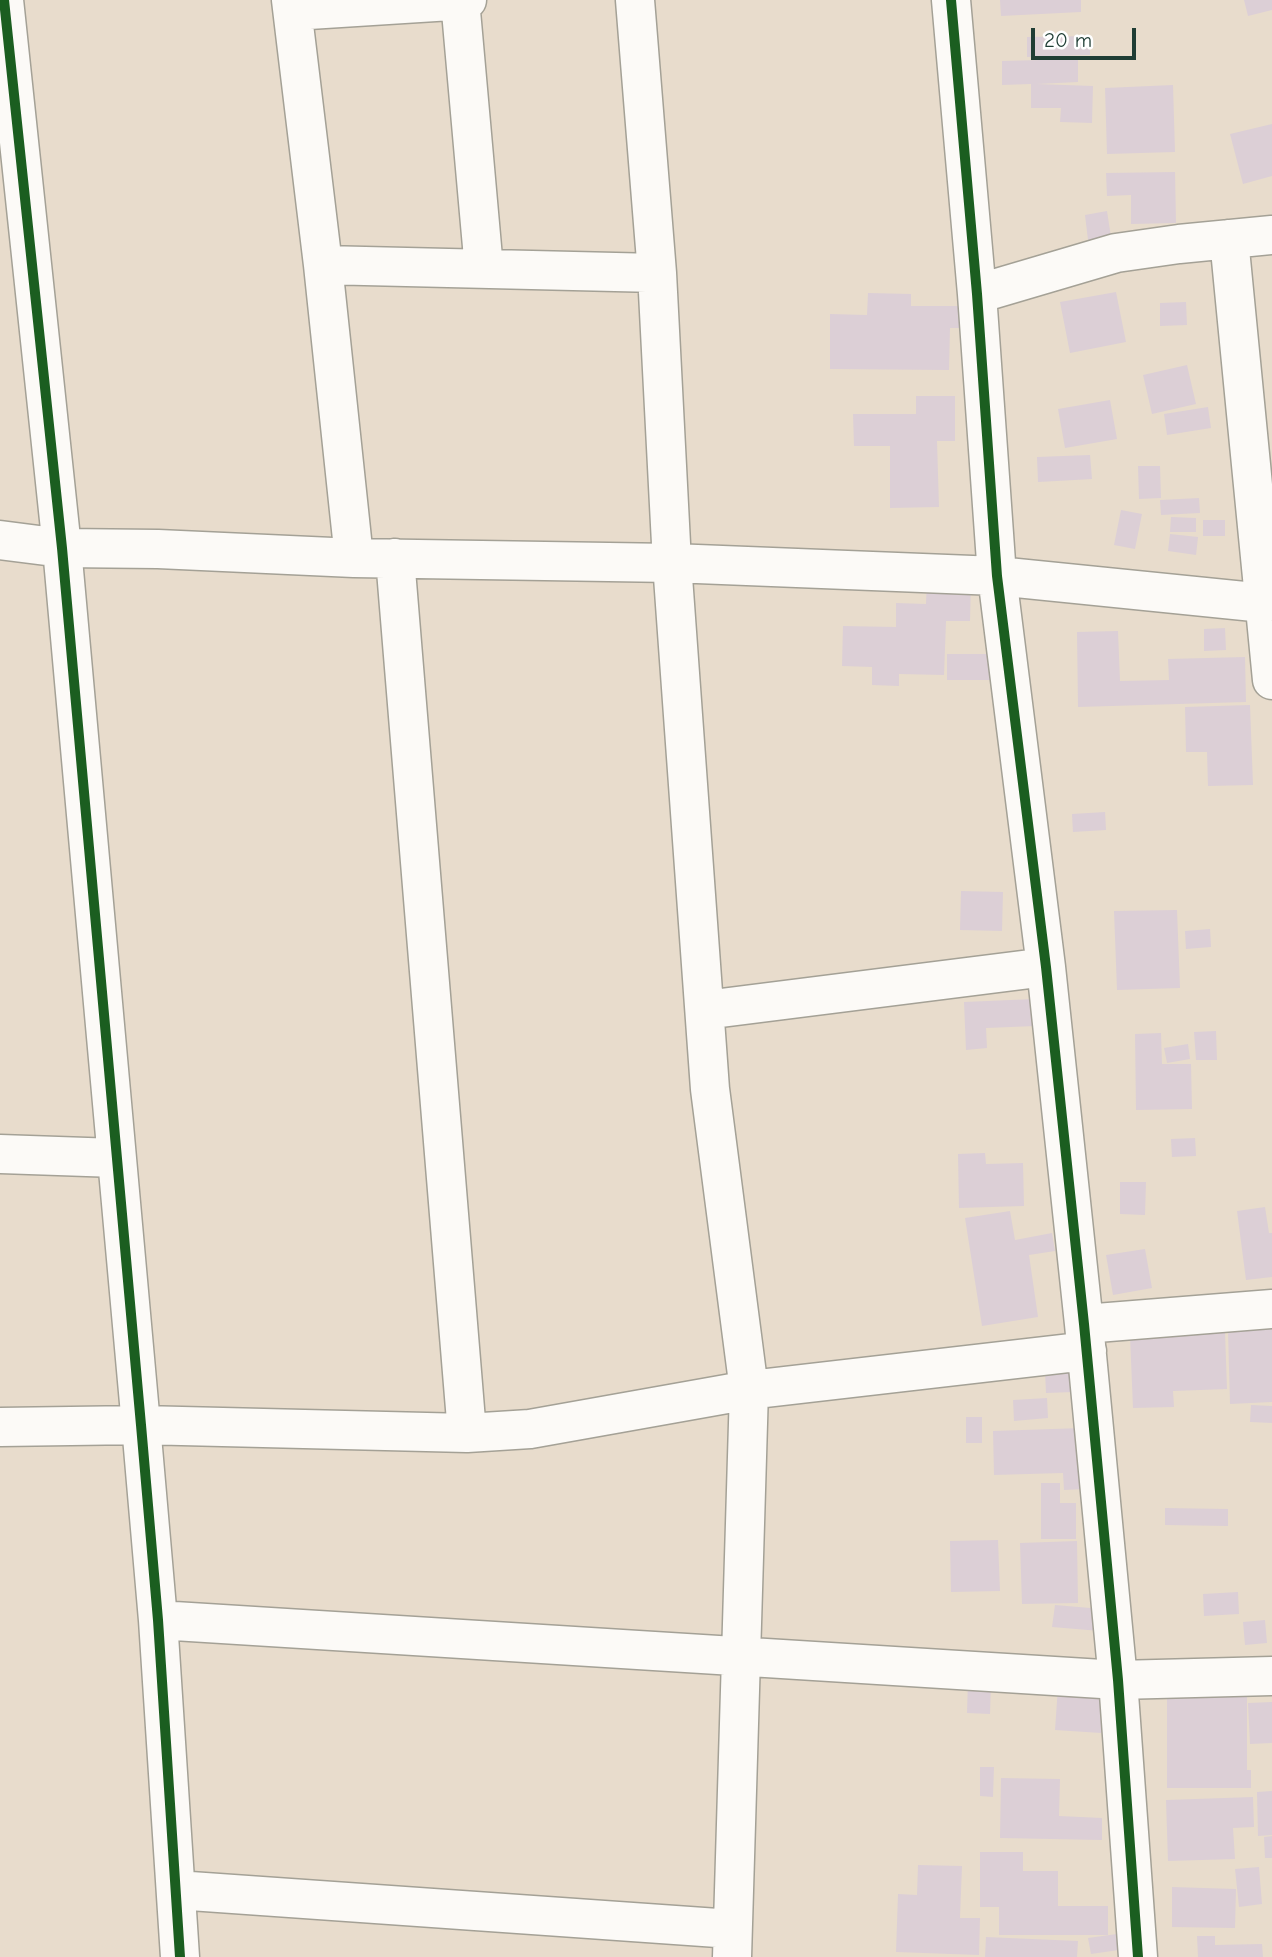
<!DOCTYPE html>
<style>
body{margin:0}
#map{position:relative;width:1272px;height:1957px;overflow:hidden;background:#e8dccc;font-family:"Comic Neue",sans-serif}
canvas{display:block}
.scale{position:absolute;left:1031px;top:28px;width:105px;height:32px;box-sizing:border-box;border:4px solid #1f3d34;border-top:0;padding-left:9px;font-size:21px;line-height:24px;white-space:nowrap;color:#1f3d34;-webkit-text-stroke:5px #fff;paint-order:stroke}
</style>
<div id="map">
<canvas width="1272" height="1957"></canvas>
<div class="scale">20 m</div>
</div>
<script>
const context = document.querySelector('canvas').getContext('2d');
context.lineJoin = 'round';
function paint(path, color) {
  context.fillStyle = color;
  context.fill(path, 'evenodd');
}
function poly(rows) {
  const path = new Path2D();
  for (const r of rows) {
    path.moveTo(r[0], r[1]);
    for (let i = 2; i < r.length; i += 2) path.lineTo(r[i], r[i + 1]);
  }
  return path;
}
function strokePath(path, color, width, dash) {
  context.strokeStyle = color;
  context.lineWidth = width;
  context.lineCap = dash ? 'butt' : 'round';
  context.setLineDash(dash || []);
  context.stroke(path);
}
paint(poly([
 [1000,0,1081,0,1081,12,1001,16],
 [1244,0,1272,0,1272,10,1248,16],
 [1090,36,1090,55,1027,57,1027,37],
 [1078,59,1078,82,1037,84,1093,86,1092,123,1060,122,1061,108,1031,108,1031,84,1002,85,1002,61],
 [1173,85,1175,152,1107,154,1105,88],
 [1272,124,1272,176,1243,184,1230,134],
 [1175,172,1176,223,1131,224,1131,195,1107,196,1106,173],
 [1107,211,1111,237,1088,240,1085,215],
 [1116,292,1126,342,1070,353,1060,302],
 [868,293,911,294,911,306,964,306,963,328,950,328,949,370,830,369,830,314,867,315],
 [1186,302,1187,325,1160,326,1160,303],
 [1187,365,1196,404,1152,414,1143,375],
 [916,396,955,396,955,441,937,441,939,507,890,508,890,446,854,446,853,414,916,414],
 [1110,400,1117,439,1065,448,1058,409],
 [1208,407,1211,428,1167,435,1164,414],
 [1090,455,1092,479,1038,482,1037,457],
 [1138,466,1160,466,1161,498,1139,499],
 [1199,498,1200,513,1161,515,1160,500],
 [1121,510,1142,514,1135,549,1114,545],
 [1171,517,1196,518,1196,532,1170,532],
 [1203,520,1225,520,1225,536,1203,536],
 [1170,534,1198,537,1196,555,1168,551],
 [927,579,971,581,970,621,946,621,944,675,899,674,899,686,872,685,872,667,842,666,843,626,896,627,896,603,926,604],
 [1225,628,1226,650,1204,651,1204,629],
 [1118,631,1120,681,1169,680,1168,659,1245,657,1246,702,1078,707,1077,632],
 [947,654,998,654,998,680,947,680],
 [1250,705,1253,785,1208,786,1207,752,1186,752,1185,707],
 [1105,812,1106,830,1073,832,1072,814],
 [961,891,1003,892,1002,931,960,930],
 [1177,910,1180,988,1117,990,1114,911],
 [1210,929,1211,947,1186,949,1185,931],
 [1034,999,1035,1026,986,1028,987,1048,966,1050,964,1002],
 [1216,1031,1217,1060,1196,1060,1194,1032],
 [1161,1033,1162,1064,1160,1064,1191,1064,1192,1109,1136,1110,1135,1034],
 [1188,1044,1190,1059,1167,1063,1164,1048],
 [1195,1138,1196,1156,1172,1157,1171,1139],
 [985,1153,986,1164,1023,1163,1024,1206,959,1208,958,1154],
 [1120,1182,1146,1182,1145,1215,1120,1214],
 [1265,1207,1269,1233,1272,1233,1272,1277,1246,1280,1237,1211],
 [1010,1211,1015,1240,1052,1233,1055,1251,1029,1255,1038,1317,982,1326,965,1218],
 [1145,1249,1152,1288,1113,1295,1106,1255],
 [1272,1329,1272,1402,1230,1404,1228,1331],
 [1225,1332,1227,1389,1173,1391,1174,1407,1133,1408,1130,1336],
 [1073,1370,1073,1392,1046,1393,1045,1371],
 [1047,1398,1048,1418,1014,1421,1013,1400],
 [1251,1405,1272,1406,1272,1423,1250,1422],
 [966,1417,982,1417,982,1443,966,1443],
 [1082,1428,1084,1489,1064,1490,1063,1473,994,1475,993,1431],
 [1041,1483,1060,1483,1060,1503,1076,1503,1076,1539,1041,1539],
 [1165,1508,1228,1509,1228,1526,1165,1525],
 [998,1540,1000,1591,951,1592,950,1541],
 [1077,1541,1078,1603,1022,1604,1020,1543],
 [1238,1592,1239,1614,1204,1616,1203,1594],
 [1055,1605,1102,1609,1100,1631,1052,1627],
 [1265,1620,1267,1643,1245,1645,1243,1622],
 [968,1681,991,1683,990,1714,967,1713],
 [1058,1687,1104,1690,1101,1733,1055,1730],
 [1167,1696,1247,1696,1247,1770,1251,1770,1251,1788,1167,1788],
 [1272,1702,1272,1743,1250,1744,1248,1703],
 [980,1767,994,1767,993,1797,980,1796],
 [1001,1778,1060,1779,1059,1816,1102,1818,1102,1840,1000,1838],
 [1272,1791,1272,1835,1258,1836,1257,1792],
 [1253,1797,1254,1827,1233,1828,1235,1859,1168,1861,1166,1800],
 [1272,1836,1272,1858,1265,1858,1264,1837],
 [980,1852,1023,1852,1023,1871,1058,1871,1058,1906,1108,1906,1108,1935,999,1935,999,1907,980,1907],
 [918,1865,962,1866,960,1918,980,1918,979,1955,896,1952,898,1894,917,1895],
 [1259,1867,1262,1904,1239,1907,1235,1869],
 [1172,1887,1236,1889,1235,1928,1172,1927],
 [1117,1934,1119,1950,1091,1954,1088,1938],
 [1197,1936,1215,1936,1215,1945,1262,1944,1263,1957,1198,1957],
 [986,1937,1078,1941,1077,1957,985,1957]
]), '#dccfd6');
const minor = poly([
 [4,0,62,548,141,1425,158,1620,180,1957],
 [291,0,323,265,354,558],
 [460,0,484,269],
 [635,0,657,273,672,563,710,1089,749,1390,732,1957],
 [951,0,977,294,997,576,1046,967,1084,1324,1118,1680,1138,1957],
 [293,11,467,0],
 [1229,239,1272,680],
 [323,265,657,273],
 [977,294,1116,253,1179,244,1272,235],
 [0,540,62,548,158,549,354,558,672,563,997,576,1264,603],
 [395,558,467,1433],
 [705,1010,1046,967],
 [0,1154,116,1158],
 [1084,1324,1272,1309],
 [0,1427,141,1425,467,1433,530,1429,749,1390,1087,1351],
 [158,1620,1118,1680,1272,1676],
 [176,1890,732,1929]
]);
strokePath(minor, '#a4a196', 41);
strokePath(minor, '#fcfaf7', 38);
strokePath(poly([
 [4,0,62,548,141,1425,158,1620,180,1957],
 [951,0,977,294,997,576,1046,967,1084,1324,1118,1680,1138,1957]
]), '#1b5e20', 10);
</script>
